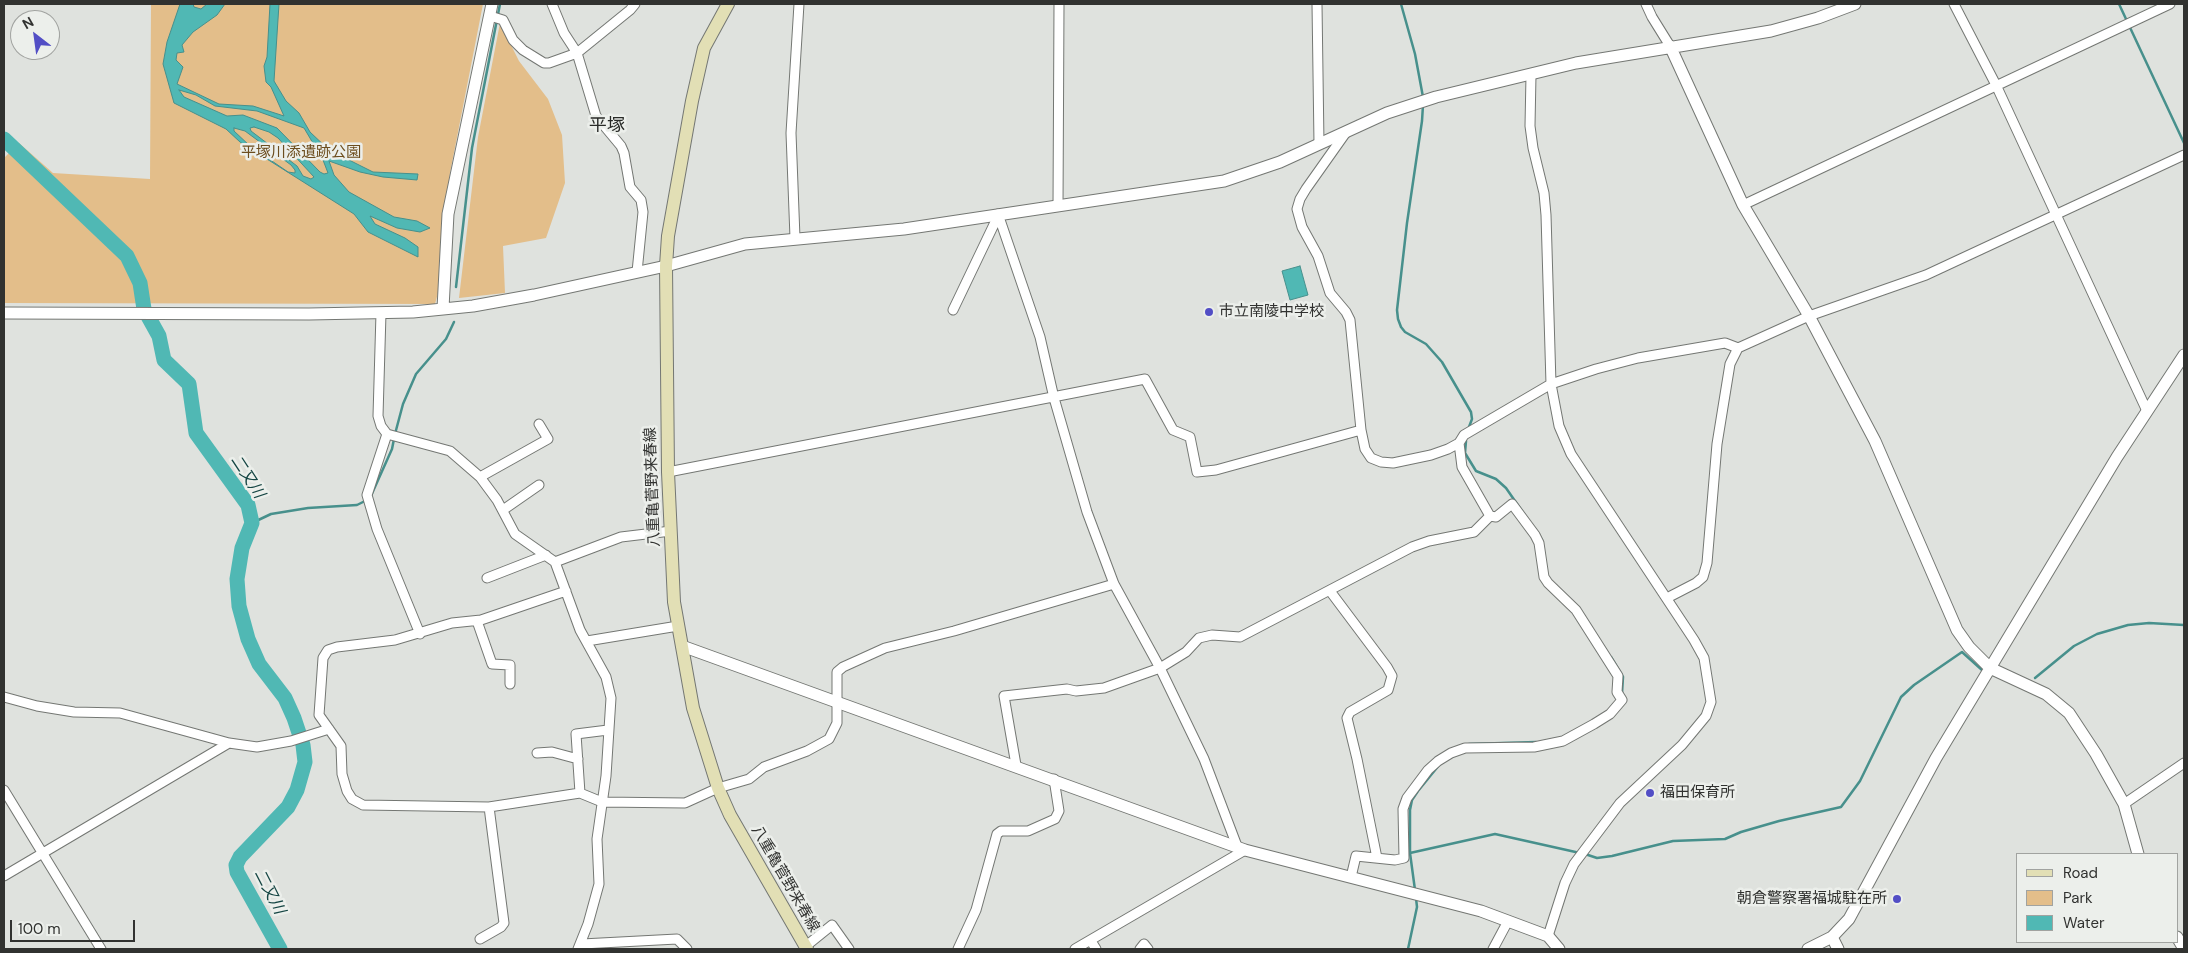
<!DOCTYPE html>
<meta charset="utf-8">
<style>
body{margin:0}
#map{position:relative;width:2188px;height:953px;overflow:hidden;background:#dfe2de;font-family:"DM Sans",sans-serif}
canvas{display:block}
.frame{position:absolute;inset:0;border:5px solid #313230;pointer-events:none}
.legend{position:absolute;left:2016px;top:853px;width:162px;height:90px;box-sizing:border-box;background:#ecefeb;border:1px solid #a1a3a0;margin:0;padding:6px 9px;list-style:none;font-size:15px;color:#313230}
.legend li{display:flex;align-items:center;gap:10px;height:25px}
.legend b{width:25px;border:1px solid #a1a3a0}
.north{position:absolute;left:10px;top:10px;width:50px;height:50px;box-sizing:border-box;background:#ecefeb;border:1px solid #a1a3a0;border-radius:50%;rotate:330deg;font-size:14px;font-weight:700;line-height:20px;text-align:center;color:#313230}
.north::after{content:'';display:block;margin:auto;width:18px;height:22px;background:#524ec5;clip-path:polygon(50% 0,100% 100%,50% 72%,0 100%)}
.scale{position:absolute;left:10px;top:920px;width:125px;height:22px;box-sizing:border-box;border:2px solid #313230;border-top:0;padding-left:6px;font-size:15px;line-height:18px;white-space:nowrap;color:#313230;-webkit-text-stroke:4px #ecefeb;paint-order:stroke}
</style>
<div id="map">
<canvas width="2188" height="953"></canvas>
<div class="frame"></div>
<ul class="legend">
<li><b style="height:6px;background:#e2dfb5"></b>Road</li>
<li><b style="height:14px;background:#e3be8a"></b>Park</li>
<li><b style="height:14px;background:#50b8b4"></b>Water</li>
</ul>
<div class="north">N</div>
<div class="scale">100 m</div>
</div>
<script>
const context = document.querySelector('canvas').getContext('2d');
context.lineJoin = 'round';
function paint(path, color) {
  context.fillStyle = color;
  context.fill(path, 'evenodd');
}
function poly(rows) {
  const path = new Path2D();
  for (const r of rows) {
    path.moveTo(r[0], r[1]);
    for (let i = 2; i < r.length; i += 2) path.lineTo(r[i], r[i + 1]);
  }
  return path;
}
function strokePath(path, color, width, dash) {
  context.strokeStyle = color;
  context.lineWidth = width;
  context.lineCap = dash ? 'butt' : 'round';
  context.setLineDash(dash || []);
  context.stroke(path);
}
function label(font, color, halo, rows, align = 'center') {
  context.font = font + ' "DM Sans","Noto Sans JP",sans-serif';
  context.lineWidth = 5;
  context.setLineDash([]);
  context.textBaseline = 'middle';
  context.strokeStyle = halo;
  context.fillStyle = color;
  for (const [text, x, y, turn = 0] of rows) {
    context.save();
    context.translate(x, y);
    context.rotate((+turn || 0) * Math.PI / 180);
    context.textAlign = isNaN(turn) ? turn : align;
    if (halo) context.strokeText(text, 0, 0);
    context.fillText(text, 0, 0);
    context.restore();
  }
}
paint(poly([
 [151,4,483,4,450,173,438,293,435,304,4,303,4,158,19,143,53,173,150,179],
 [500,23,519,61,548,99,562,135,565,183,546,238,503,246,505,293,459,298,478,137]
]), '#e3be8a');
const water = poly([
 [180,4,193,4,194,7,201,9,207,4,225,4,217,15,193,32,182,45,184,52,177,53,176,60,183,67,177,84,219,104,253,106,284,116,271,87,266,82,264,66,267,57,270,4,279,4,274,81,286,101,299,113,310,132,329,150,373,172,418,174,417,180,383,177,360,172,329,161,334,175,349,192,394,217,417,221,430,228,420,232,397,228,370,216,375,224,405,238,418,247,418,257,368,232,354,214,240,142,226,129,174,103,163,64,167,42,180,4],
 [179,90,196,95,215,106,257,111,304,128,323,160,328,173,324,174,320,172,277,128,243,115,227,116,184,97,179,90],
 [254,127,269,132,278,138,314,177,311,179,303,176,297,166,251,131,250,128,254,127],
 [234,128,245,131,291,165,295,170,295,173,288,172,250,146,234,131,234,128],
 [1300,266,1308,295,1290,300,1282,271,1300,266]
]);
paint(water, '#50b8b4');
strokePath(water, '#47908c', 1);
strokePath(poly([
 [1401,4,1415,54,1423,97],
 [2119,4,2184,143],
 [1423,105,1422,121,1407,223,1397,310,1398,319,1401,327,1405,332,1426,344,1442,362,1471,412,1472,419,1469,427],
 [456,287,472,148,500,4],
 [395,434,403,404,416,374,446,339,454,322],
 [1466,441,1465,453,1476,471,1496,479,1506,488,1542,540],
 [370,498,392,449,394,439],
 [252,523,271,514,308,508,357,505,365,501],
 [1611,657,1623,677,1622,693],
 [2035,678,2074,646,2097,634,2128,625,2149,623,2184,625],
 [1469,744,1536,742],
 [1410,853,1495,834,1580,853],
 [1585,854,1597,858,1612,856,1673,841,1725,839,1741,832,1779,821,1841,807,1860,781,1901,697,1914,685,1962,652,1982,670],
 [1415,890,1410,853,1410,810,1412,800,1418,791,1440,764],
 [1408,949,1417,907,1416,898]
]), '#47908c', 2.5);
strokePath(poly([
 [4,139,127,256,140,283,144,309,159,336,164,360,189,384,196,433,248,505,252,523,242,548,237,579,239,606,248,639,259,664,285,698,294,718,303,745,305,762,297,790,288,807,240,857,236,865,237,872,280,949]
]), '#50b8b4', 15);
const minor = poly([
 [635,4,630,10,577,53,596,116,621,146,624,153,630,187,641,200,643,212,637,272],
 [1317,4,1319,144],
 [1646,4,1652,17,1670,46],
 [1954,4,1996,85,2147,411],
 [490,16,503,20,513,40,523,50,544,63,549,63,577,53,564,33,552,4],
 [1531,75,1530,126,1533,148,1544,193,1546,215,1551,384,1559,426,1571,454,1694,640,1704,658,1711,702,1706,716,1682,745,1620,803,1574,864,1565,883,1548,936],
 [1347,131,1306,189,1300,199,1297,209,1302,227,1318,256,1330,293,1346,312,1350,320,1361,430,1365,449,1371,458,1381,462,1393,463,1431,455,1448,449,1459,443,1464,435,1551,384,1596,369,1638,358,1725,343,1738,348],
 [1743,205,2170,4],
 [1058,206,1059,4],
 [998,214,1040,337,1054,398,1087,512,1114,584,1160,668,1204,759,1237,846],
 [795,238,791,133,799,4],
 [953,310,998,216],
 [381,313,378,416,381,426,387,434,450,451,480,477,497,500,515,534,555,562,580,630,606,677,611,698,606,776,597,839,599,884,588,924,578,949],
 [387,434,367,495,377,529,420,634],
 [668,472,1145,379,1173,430,1190,437,1197,472,1216,470,1361,430],
 [480,477,548,439,539,424],
 [503,510,539,485],
 [555,562,621,537,671,531],
 [487,578,546,555],
 [566,591,481,620,452,623,395,640,337,647,328,650,323,658,319,715,341,746,342,774,347,791,352,799,363,805,489,807,580,793,602,802,685,803,718,788,749,779,764,767,807,751,829,739,837,723,837,672,843,667,885,648,954,631,1114,584],
 [1330,591,1387,667,1392,676,1388,690,1350,712,1347,718,1357,759,1377,858],
 [1667,598,1696,583,1703,577,1707,563,1717,444,1730,364,1738,348,1809,316,1926,275,2184,155],
 [477,621,492,664,510,665,510,684],
 [587,641,678,626],
 [4,697,37,706,74,712,120,713,229,743,257,747,291,741,329,729],
 [537,753,552,752,578,759],
 [1016,765,1004,696,1067,689,1076,691,1104,688,1160,668,1186,652,1199,638,1212,635,1240,637,1412,547,1429,541,1474,532,1490,516,1462,467,1459,443],
 [4,790,101,949],
 [580,793,576,734,608,730],
 [2124,804,2184,763],
 [4,876,229,743],
 [1351,877,1356,856,1395,860,1404,858,1403,809,1407,798,1428,770,1438,761,1451,753,1465,748,1534,747,1563,741,1594,724,1610,714,1622,700,1617,692,1618,676,1576,610,1548,583,1544,577,1539,543,1535,535,1512,504,1496,517,1490,516],
 [480,939,501,927,504,923,489,807],
 [1091,941,1096,949],
 [582,944,677,939,687,949],
 [806,946,832,925,849,949],
 [958,949,976,910,997,834,1001,831,1028,831,1055,819,1059,811,1054,779],
 [1075,949,1245,850],
 [1140,949,1144,944,1148,949],
 [1493,949,1508,921]
]);
const tertiary = poly([
 [1670,46,1743,205,1809,316,1875,441,1957,630,1969,647,1990,668,2046,694,2069,713,2096,754,2124,804,2138,854],
 [443,308,448,214,492,4],
 [4,313,309,314,413,312,473,306,534,295,666,266,745,244,904,229,1224,181,1280,162,1387,113,1436,97,1576,63,1771,31,1818,18,1855,4],
 [682,646,1245,850,1481,911,1548,936,1559,949],
 [1832,937,1838,949],
 [2177,937,2184,949],
 [1808,949,1832,937,1849,919,1936,758,2117,457,2184,355]
]);
const secondary = poly([
 [728,4,704,48,692,101,668,236,666,266,668,472,674,602,693,708,718,788,730,815,807,949]
]);
strokePath(minor, '#747773', 11);
strokePath(tertiary, '#747773', 13);
strokePath(secondary, '#747773', 14);
strokePath(minor, '#fff', 9);
strokePath(tertiary, '#fff', 11);
strokePath(secondary, '#e2dfb5', 12);
for (const [x, y, r, color] of [
 [1209,312,5,"#524ec5"],
 [1650,793,5,"#524ec5"],
 [1897,899,5,"#524ec5"]
]) {
  const dot = new Path2D();
  dot.arc(x, y, r, 0, 2 * Math.PI);
  context.fillStyle = color;
  context.fill(dot);
  strokePath(dot, '#ecefeb', 2);
}
label('15px', '#6d4e1f', '#ecefeb', [
 ["平塚川添遺跡公園",301,153]
]);
label('15px', '#313230', '#ecefeb', [
 ["市立南陵中学校",1219,312],
 ["福田保育所",1660,793],
 ["朝倉警察署福城駐在所",1887,899,"right"]
], 'left');
label('15px', '#313230', '#ecefeb', [
 ["八重亀菅野来春線",653,487,-92],
 ["八重亀菅野来春線",785,879,60]
]);
label('italic 16px', '#164644', '#ecefeb', [
 ["二又川",247,477,57],
 ["二又川",269,892,63]
]);
label('18px', '#282a27', '#ecefeb', [
 ["平塚",607,126]
]);
</script>
